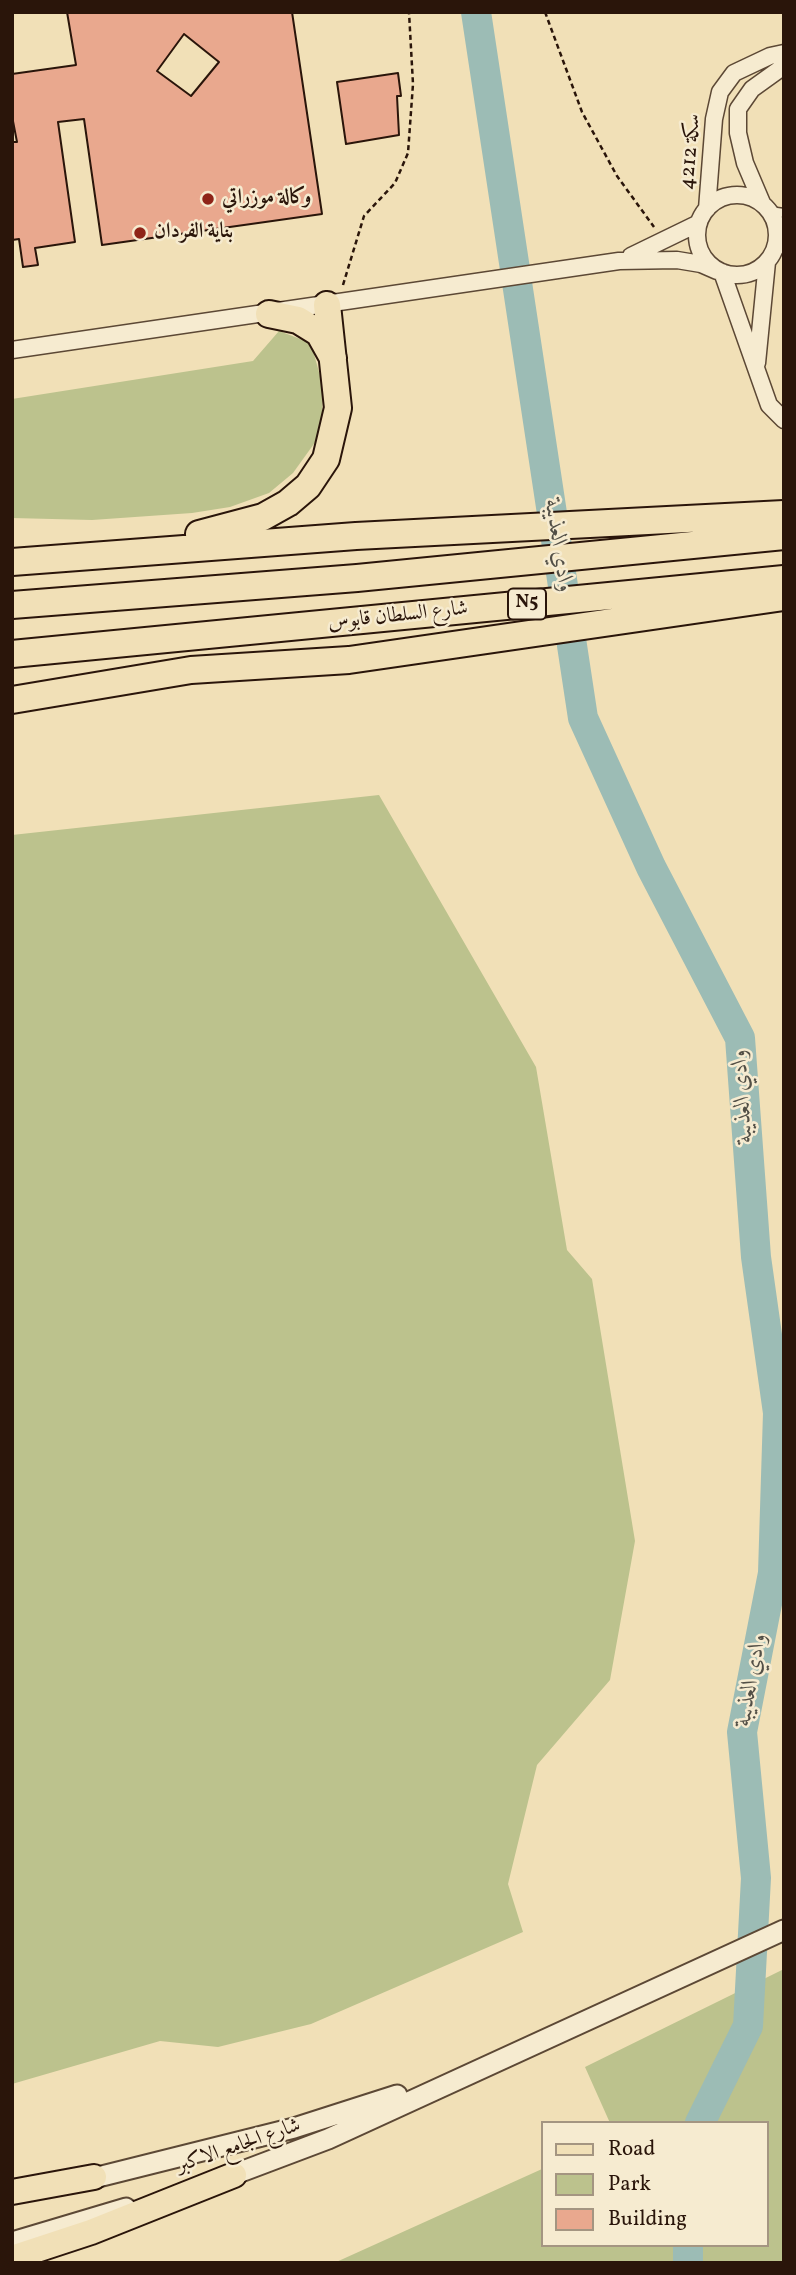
<!DOCTYPE html>
<meta charset="utf-8">
<style>
body{margin:0}
#map{position:relative;width:796px;height:2275px;overflow:hidden;background:#f1e0b7;font-family:Vollkorn,serif}
canvas{display:block}
.frame{position:absolute;inset:0;border:14px solid #2a150a;pointer-events:none}
.legend{position:absolute;left:541px;top:2121px;width:228px;height:126px;box-sizing:border-box;background:#f6ebd0;border:2px solid #a49581;margin:0;padding:9px 12px;list-style:none;font-size:21px;color:#2a150a}
.legend li{display:flex;align-items:center;gap:14px;height:35px}
.legend b{width:35px;border:2px solid #a49581}
</style>
<div id="map">
<canvas width="796" height="2275"></canvas>
<div class="frame"></div>
<ul class="legend">
<li><b style="height:9px;background:#f1e0b7"></b>Road</li>
<li><b style="height:19px;background:#bcc28d"></b>Park</li>
<li><b style="height:19px;background:#e9a88e"></b>Building</li>
</ul>
</div>
<script>
const context = document.querySelector('canvas').getContext('2d');
context.lineJoin = 'round';
function paint(path, color) {
  context.fillStyle = color;
  context.fill(path, 'evenodd');
}
function poly(rows) {
  const path = new Path2D();
  for (const r of rows) {
    if (r.length === 3) {
      path.moveTo(r[0] + r[2], r[1]);
      path.arc(r[0], r[1], r[2], 0, 2 * Math.PI);
      continue;
    }
    path.moveTo(r[0], r[1]);
    for (let i = 2; i < r.length; i += 2) path.lineTo(r[i], r[i + 1]);
  }
  return path;
}
function strokePath(path, color, width, dash) {
  context.strokeStyle = color;
  context.lineWidth = width;
  context.lineCap = dash ? 'butt' : 'round';
  context.setLineDash(dash || []);
  context.stroke(path);
}
function label(font, color, halo, rows, align = 'center') {
  context.font = font + ' Vollkorn,Amiri,serif';
  context.lineWidth = 5;
  context.setLineDash([]);
  context.textBaseline = 'middle';
  context.strokeStyle = halo;
  context.fillStyle = color;
  for (const [text, x, y, turn = 0] of rows) {
    context.save();
    context.translate(x, y);
    context.rotate((+turn || 0) * Math.PI / 180);
    context.textAlign = isNaN(turn) ? turn : align;
    if (halo) context.strokeText(text, 0, 0);
    context.fillText(text, 0, 0);
    context.restore();
  }
}
paint(poly([
 [279,331,311,343,323,387,322,417,316,441,293,473,269,493,230,507,192,513,92,520,12,518,12,399,253,361],
 [379,795,536,1067,567,1250,592,1279,635,1541,610,1680,537,1765,508,1884,523,1932,311,2024,218,2047,160,2041,12,2084,12,835],
 [784,1969,784,2263,334,2263,542,2169,542,2245,766,2245,766,2123,610,2123,585,2067]
]), '#bcc28d');
strokePath(poly([
 [476,12,583,718,651,867,740,1038,756,1257,778,1413,773,1573,742,1732,756,1878,748,2026,700,2123],
 [688,2263,688,2245]
]), '#9cbcb5', 30);
const building = poly([
 [67,12,292,12,322,214,102,245,84,119,58,122,75,242,35,248,38,265,23,267,19,239,12,240,12,142,17,142,12,116,12,74,76,65,67,12],
 [184,34,219,62,191,96,157,71,184,34],
 [398,73,401,96,397,96,399,135,346,144,337,82,398,73]
]);
paint(building, '#e9a88e');
strokePath(building, '#2a150a', 2);
const service = poly([
 [769,211,784,213],
 [774,252,784,247]
]);
const minor = poly([
 [737,235,40],
 [762,203,745,163,738,133,738,109,752,89,784,66],
 [707,209,714,119,720,92,734,73,770,56,784,53],
 [631,256,699,223],
 [722,272,769,405,784,420],
 [12,350,619,261,677,260,701,264,717,271],
 [757,363,767,262]
]);
const tertiary = poly([
 [222,2179,328,2139,784,1930],
 [82,2181,294,2128,397,2095],
 [12,2242,126,2208]
]);
const primary = poly([
 [12,2192,94,2177],
 [12,2258,91,2232,234,2175]
]);
const trunk = poly([
 [269,314,298,320,319,333,333,358],
 [199,534,263,517,288,503,308,486,326,459,338,408,327,305],
 [12,562,356,536,784,514],
 [12,605,357,578,784,536],
 [12,654,784,579],
 [12,700,191,670,349,660,784,597]
]);
strokePath(service, '#5c4835', 11);
strokePath(minor, '#5c4835', 19);
strokePath(tertiary, '#5c4835', 23);
strokePath(primary, '#2a150a', 28);
strokePath(trunk, '#2a150a', 30);
strokePath(poly([
 [545,12,582,112,617,176,654,227],
 [343,285,364,216,395,183,408,153,413,84,409,12]
]), '#2a150a', 2.5, [5, 3.5]);
strokePath(service, '#f6ebd0', 8);
strokePath(minor, '#f6ebd0', 16);
strokePath(tertiary, '#f6ebd0', 19);
strokePath(primary, '#f1e0b7', 24);
strokePath(trunk, '#f1e0b7', 26);
for (const [x, y, r, color] of [
 [208,199,7,"#8f2418"],
 [140,233,7,"#8f2418"]
]) {
  const dot = new Path2D();
  dot.arc(x, y, r, 0, 2 * Math.PI);
  context.fillStyle = color;
  context.fill(dot);
  strokePath(dot, '#f6ebd0', 2.5);
}
for (const [x, y, w] of [
 [527,604,38]
]) {
  const box = new Path2D();
  box.roundRect(x - w / 2, y - 15.5, w, 31, 5);
  context.fillStyle = '#f6ebd0';
  context.fill(box);
  strokePath(box, '#2a150a', 2);
}
label('bold 19px', '#2a150a', null, [
 ["N5",527,604]
]);
label('21px', '#2a150a', '#f6ebd0', [
 ["سكة 4212",692,152,-85],
 ["شارع السلطان قابوس",398,617,-6],
 ["شارع الجامع الاكبر",239,2147,-19]
]);
label('bold 21px', '#2a150a', '#f6ebd0', [
 ["وكالة موزراتي",222,199],
 ["بناية الفردان",154,233]
], 'left');
label('italic 23px', '#524f46', '#f6ebd0', [
 ["وادي العذيبة",557,546,81],
 ["وادي العذيبة",744,1096,-94],
 ["وادي العذيبة",753,1680,-80]
]);
</script>
